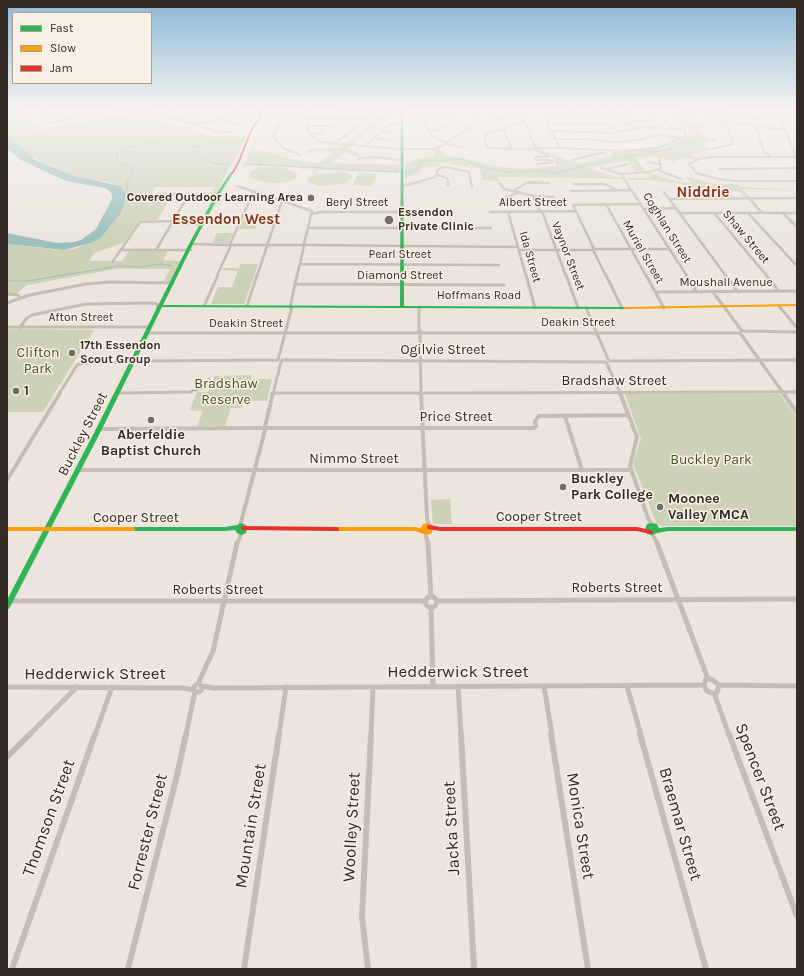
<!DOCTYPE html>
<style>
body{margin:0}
#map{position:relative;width:804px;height:976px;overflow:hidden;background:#ebe5de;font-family:Karla,sans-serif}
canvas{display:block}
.frame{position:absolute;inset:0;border:8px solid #342a26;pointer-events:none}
.legend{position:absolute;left:12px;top:12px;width:140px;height:72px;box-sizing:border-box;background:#f9efe4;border:1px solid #aaa098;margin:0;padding:5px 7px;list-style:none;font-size:12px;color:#342a26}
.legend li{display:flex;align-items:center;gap:8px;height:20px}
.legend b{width:20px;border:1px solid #aaa098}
</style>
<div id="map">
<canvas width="804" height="976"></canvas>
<div class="frame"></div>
<ul class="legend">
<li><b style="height:5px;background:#30b455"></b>Fast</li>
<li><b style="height:5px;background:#ff9f0a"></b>Slow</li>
<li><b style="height:5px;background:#e5322d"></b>Jam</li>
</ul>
</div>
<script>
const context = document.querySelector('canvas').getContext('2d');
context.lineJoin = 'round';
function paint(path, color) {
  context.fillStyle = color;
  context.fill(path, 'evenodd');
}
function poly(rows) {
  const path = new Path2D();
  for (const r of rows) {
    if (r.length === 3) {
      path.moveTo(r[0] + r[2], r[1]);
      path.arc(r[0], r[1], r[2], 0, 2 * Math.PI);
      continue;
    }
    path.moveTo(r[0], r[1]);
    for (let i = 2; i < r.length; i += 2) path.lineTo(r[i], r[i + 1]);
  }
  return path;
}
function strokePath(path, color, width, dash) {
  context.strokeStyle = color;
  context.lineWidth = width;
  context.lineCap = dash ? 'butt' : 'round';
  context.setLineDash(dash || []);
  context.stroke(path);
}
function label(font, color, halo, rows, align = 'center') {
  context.font = font + ' Karla,sans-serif';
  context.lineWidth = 3;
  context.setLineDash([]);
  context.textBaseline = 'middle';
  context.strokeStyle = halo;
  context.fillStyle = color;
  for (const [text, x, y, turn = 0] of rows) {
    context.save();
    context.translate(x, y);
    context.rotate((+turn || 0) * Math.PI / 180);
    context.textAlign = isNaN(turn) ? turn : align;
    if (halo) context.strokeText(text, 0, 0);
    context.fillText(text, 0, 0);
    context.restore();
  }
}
paint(poly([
 [7,109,27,111,31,114,29,120,35,125,46,123,35,130,105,117,124,117,130,114,123,112,131,109,149,109,151,113,143,116,183,128,192,124,198,124,200,126,190,130,215,137,246,137,216,193,212,193,214,187,155,187,152,193,155,193,154,195,173,195,157,220,141,221,138,223,123,243,94,253,89,261,122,261,129,251,168,251,163,260,181,261,171,281,164,281,170,269,116,269,27,285,16,294,7,293,7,244,59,250,73,249,91,243,101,238,111,226,124,206,126,194,120,186,117,184,71,175,30,156,7,135],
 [334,109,399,109,399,112,394,112,347,149,355,151,363,157,359,157,344,152,331,163,400,165,399,173,317,170,318,174,342,172,350,174,353,177,346,183,327,186,316,185,307,181,309,177,317,174,313,174,312,170,315,169,282,167,295,172,298,176,292,181,278,183,262,182,255,180,249,176,250,172,255,169,270,166,243,166,255,140,257,140,254,149,303,162,319,163,334,152,302,153,313,148,340,148,386,112,334,112],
 [684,109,733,109,728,111,730,113,700,112,695,115,693,122,694,124,701,125,685,125,680,113],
 [687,127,698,128,700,133,705,136,716,139,717,141,702,144,709,149,706,151,689,155,698,158,693,160,683,157,674,162,655,156,636,159,646,171,642,172,634,172,628,160,589,168,615,177,622,177,624,179,498,177,499,180,496,182,482,180,480,169,441,162,441,166,423,167,420,172,405,178,405,164,416,159,435,156,433,149,439,149,445,156,467,159,494,166,523,169,557,166,551,154,579,164,609,157,614,151,655,149,667,146,688,137,689,133],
 [358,173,377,174,372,186,352,185],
 [644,173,650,173,675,181,691,183,686,177,715,184,737,184,740,187,797,190,742,189,750,197,745,197,738,191,690,188,690,186,676,183,647,180,628,180,626,178,647,178,652,176],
 [245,216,260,216,255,229,239,229],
 [217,233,233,233,228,243,212,243],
 [241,264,258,264,244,304,211,304,218,287,232,287,238,271,222,270,223,268,239,268],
 [7,329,94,330,43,412,7,412],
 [251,375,251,379,272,379,267,401,244,401,242,408,231,408,225,426,197,426,203,411,190,410,197,392,208,392,215,376],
 [625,394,780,394,797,418,797,526,662,526,656,523,633,463,641,439],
 [450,499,452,524,433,524,431,500]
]), '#ccd1b8');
paint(poly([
 [7,135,34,159,71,175,120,186,126,193,124,206,120,214,101,238,91,243,64,250,7,244,7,233,57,243,74,242,81,240,96,229,112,199,112,196,111,192,105,188,66,181,21,160,7,149]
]), '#9abebc');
strokePath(poly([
 [628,157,635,161,643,171],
 [249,164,400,172],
 [260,165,261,159],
 [403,172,417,170,420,167,417,163,419,161,462,159,485,168,509,172,544,171,555,173,624,157,671,149,693,141,698,136,685,112,727,109],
 [125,192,128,189,127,181,134,172,129,167,117,162,117,153,125,148,151,143,164,146,199,146,201,147,200,151,195,155,198,157,206,158,208,161,216,164,227,164],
 [7,281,28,281,119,266,139,267,161,264,172,266]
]), '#9abebc', 1);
strokePath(poly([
 [51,109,43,111,44,119,51,123,91,113],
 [83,109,94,114,103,114,130,109],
 [150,109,155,114,184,122,196,123,217,121,239,109],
 [214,109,216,110],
 [308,109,306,119,309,134,320,142,399,149,435,149,446,144],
 [476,109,481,124],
 [498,109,501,117],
 [519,109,536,148,535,149],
 [540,109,553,116,567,118,588,116,602,109],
 [558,110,571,110,593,115],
 [307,112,316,112],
 [232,113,261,115],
 [402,113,455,113],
 [434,113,434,117,426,122,425,125,431,135,445,143],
 [607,113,633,114,630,110],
 [192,114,201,117],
 [266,114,307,114],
 [295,114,279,124,273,136,284,149,301,155],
 [161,115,177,109],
 [549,115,544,118,560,148,625,151,657,148,685,137,685,130,677,114,677,110],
 [592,115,602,116,614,110,642,109],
 [780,115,797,160],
 [780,115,785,109],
 [747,116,754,109],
 [44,117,58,115],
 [176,119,204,109],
 [306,119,366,119],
 [352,119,354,112],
 [712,119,785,130],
 [221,120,238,124],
 [665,121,667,121,672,129],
 [524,122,484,135,487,148,535,149,550,156,535,157,536,160,550,160,553,162,537,164],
 [200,123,202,127,221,132,230,132],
 [548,124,602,123,621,132],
 [307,126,334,126],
 [683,126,703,126,706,117,712,113,759,118,777,115,797,118],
 [756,126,763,150,771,157],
 [699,127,702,133],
 [503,128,512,149],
 [637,128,625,122,657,120,655,116],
 [382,131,390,132],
 [429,131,440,129,456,119,455,109],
 [551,131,613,133,648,127,685,130],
 [309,134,324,133],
 [648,137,660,135,682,138],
 [373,138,389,140],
 [555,139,589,139,616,142,640,140,649,137],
 [446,142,473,126,521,112],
 [334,144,372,115],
 [447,144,462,147],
 [365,146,390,124,402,123],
 [536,148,561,148],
 [707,150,733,144,726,126,721,121],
 [797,157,710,157,699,159,689,164,697,173,718,179,735,181,797,181],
 [358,159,374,157,402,160],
 [572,160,605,152],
 [647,162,660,164],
 [601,168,621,174,649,172,661,168,659,157],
 [607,169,628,164],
 [719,169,797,168],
 [658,170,681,179],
 [621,174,627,183],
 [437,175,447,178,448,183],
 [415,183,435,177,439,168,446,167,469,172,471,183],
 [526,183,549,183]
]), '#c4bdb7', 2);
strokePath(poly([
 [448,182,448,185],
 [471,182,472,187],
 [529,182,549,183],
 [626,182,687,276],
 [499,183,505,189,533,196,540,211],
 [574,184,605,184,616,190],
 [237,186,312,211,304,244],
 [402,186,419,182],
 [513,191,528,182],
 [571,191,632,190],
 [664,192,726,276],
 [157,194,218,194],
 [534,196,554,197],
 [749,198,762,213],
 [502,199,520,192],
 [669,199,797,198],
 [606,204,646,276],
 [643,209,676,208],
 [542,211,566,276],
 [490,212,576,211],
 [508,212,526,276],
 [679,213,797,213],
 [714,213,767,276],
 [748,213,797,266],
 [783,213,797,227],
 [312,214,322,212,402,212],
 [172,224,205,224],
 [309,228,491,228],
 [191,244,229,245],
 [230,244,254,191],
 [232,245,303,245],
 [306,245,518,247],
 [594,249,573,205,641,204],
 [595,249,668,249],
 [120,250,191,250],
 [156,250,189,194],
 [519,250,593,250],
 [593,250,606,276],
 [113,261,140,222,173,221],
 [300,264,499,265],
 [217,276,231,245],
 [257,276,282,201],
 [297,276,304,246]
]), '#c4bdb7', 2.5);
strokePath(poly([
 [526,275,535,308],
 [566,275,578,308],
 [606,275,622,308],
 [646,275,664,308],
 [686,275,697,292],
 [725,275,738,292],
 [766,275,779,291],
 [295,284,504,285],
 [656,292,797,291],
 [713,292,742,331],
 [7,294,18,295,20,298],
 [7,303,30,295,86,284,109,282,173,283],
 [204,306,218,275],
 [247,306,257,275],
 [779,306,797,328],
 [290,307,297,275],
 [419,307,419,331],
 [586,308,608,359],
 [7,327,150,327],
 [19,328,27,318,32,315,86,304,151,303,157,304,158,310],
 [419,331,422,333,417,333,419,331],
 [742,331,797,332],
 [148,333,417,333],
 [422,333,739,333],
 [740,333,784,394],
 [420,334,421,391],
 [278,360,292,307],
 [282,360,605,362],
 [134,361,278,360],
 [610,361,797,360],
 [606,362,621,394],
 [117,393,190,392,206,386,209,379],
 [272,393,420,393],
 [424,393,797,392],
 [59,394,77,365,85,363,133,362],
 [273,394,281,362]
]), '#c4bdb7', 3);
strokePath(poly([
 [620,393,637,437,630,466,648,518,653,526],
 [783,393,797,413],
 [421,394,427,518,429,526],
 [565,416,582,470],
 [265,427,273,393],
 [266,428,534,428,536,426,535,421,539,416,629,415],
 [99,429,262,428],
 [78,470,631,470],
 [7,480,60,393],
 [240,526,265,430],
 [425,532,428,544],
 [651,532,658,544],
 [237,544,242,532]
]), '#c4bdb7', 4);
strokePath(poly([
 [428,543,431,597],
 [657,543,708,679],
 [431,602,5.5],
 [10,601,426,601],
 [437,601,797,599],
 [431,607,433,686],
 [706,679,711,679,719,685,717,693,711,693,706,690,704,684,706,679],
 [198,688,4],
 [198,684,213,651,237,543],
 [719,685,797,686],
 [202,686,213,688,704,685],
 [458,686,461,735],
 [544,686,552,735],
 [627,686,641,735],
 [7,687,183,688,194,690],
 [714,693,729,735],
 [29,735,77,687],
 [95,735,112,687],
 [186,735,195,691],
 [279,735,286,687],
 [371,735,373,687]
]), '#c4bdb7', 5);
strokePath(poly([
 [461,734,474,969],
 [551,734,588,969],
 [640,734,706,969],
 [729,734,797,916],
 [7,757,30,734],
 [12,969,95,734],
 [128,969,177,775,186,734],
 [244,969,279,734],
 [368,969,362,917,371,734]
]), '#c4bdb7', 6);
paint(poly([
 [263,109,265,109,258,123,256,124,263,109],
 [401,109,403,109,404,306,625,307,626,307,626,309,162,307,102,429,9,609,7,610,7,600,96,429,189,244,216,194,231,172,233,173,220,194,193,244,163,305,400,306,401,109],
 [241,523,246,525,247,529,246,533,241,535,237,533,235,530,225,531,130,531,129,529,130,527,225,527,237,525,241,523],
 [652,523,657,524,659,528,668,527,797,527,797,531,668,531,657,533,652,535,647,534,645,529,647,524,652,523]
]), '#30b455');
paint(poly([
 [797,304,797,306,625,309,623,308,625,307,797,304],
 [428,523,432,525,433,529,432,533,427,535,415,531,334,531,333,529,334,527,415,527,421,528,423,524,428,523],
 [7,527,134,527,135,529,134,531,7,531,7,527]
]), '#ff9f0a');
paint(poly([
 [257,120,259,121,253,129,240,161,233,174,231,174,238,161,251,129,257,120],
 [428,525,430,525,440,527,637,527,650,530,652,530,653,532,652,534,650,534,637,531,440,531,428,529,427,527,428,525],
 [242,526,244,526,336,527,338,527,339,529,338,531,336,531,244,530,242,530,241,528,242,526]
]), '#e5322d');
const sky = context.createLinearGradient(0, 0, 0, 246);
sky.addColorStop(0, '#89b8d6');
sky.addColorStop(0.44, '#f6f3f0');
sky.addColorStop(1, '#f6f3f000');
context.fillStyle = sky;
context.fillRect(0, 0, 804, 246);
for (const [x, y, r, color] of [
 [311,198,4,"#746b66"],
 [389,220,5,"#746b66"],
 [72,353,4,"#746b66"],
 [16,391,4,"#746b66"],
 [151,420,4,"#746b66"],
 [563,487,4,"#746b66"],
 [660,507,4,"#746b66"]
]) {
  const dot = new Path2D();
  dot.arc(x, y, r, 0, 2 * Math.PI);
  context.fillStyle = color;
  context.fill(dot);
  strokePath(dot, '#f9efe4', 1.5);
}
label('bold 12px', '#342a26', '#f9efe4', [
 ["Covered Outdoor Learning Area",303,198,"right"],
 ["Essendon",398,213],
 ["Private Clinic",398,227],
 ["17th Essendon",80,346],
 ["Scout Group",80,360]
], 'left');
label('12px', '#342a26', '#f9efe4', [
 ["Beryl Street",357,203],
 ["Albert Street",533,203],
 ["Coghlan Street",667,228,58],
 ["Shaw Street",746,237,50],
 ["Muriel Street",643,252,60],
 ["Pearl Street",400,255],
 ["Vaynor Street",568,256,69],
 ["Ida Street",530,257,74],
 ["Diamond Street",400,276],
 ["Moushall Avenue",726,283],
 ["Hoffmans Road",479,296],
 ["Afton Street",81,318],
 ["Deakin Street",578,323],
 ["Deakin Street",246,324]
]);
label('14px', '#342a26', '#f9efe4', [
 ["Ogilvie Street",443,350],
 ["Bradshaw Street",614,381],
 ["Price Street",456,417],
 ["Buckley Street",83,434,-63],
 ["Nimmo Street",354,459],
 ["Cooper Street",539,517],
 ["Cooper Street",136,518],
 ["Roberts Street",617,588],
 ["Roberts Street",218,590]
]);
label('14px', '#445229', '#f9efe4', [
 ["Clifton",38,353],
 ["Park",38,369],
 ["Bradshaw",226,384],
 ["Reserve",226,400],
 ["Buckley Park",711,460]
]);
label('bold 14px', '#342a26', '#f9efe4', [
 ["1",24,391],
 ["Aberfeldie",151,435,"center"],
 ["Baptist Church",151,451,"center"],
 ["Buckley",571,479],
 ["Park College",571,495],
 ["Moonee",668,499],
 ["Valley YMCA",668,515]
], 'left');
label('bold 15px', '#83341e', '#f9efe4', [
 ["Niddrie",703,193],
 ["Essendon West",226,220]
]);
label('17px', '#342a26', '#f9efe4', [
 ["Hedderwick Street",458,672],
 ["Hedderwick Street",95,674],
 ["Spencer Street",760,777,69],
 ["Thomson Street",49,818,-70],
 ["Braemar Street",680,824,74],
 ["Mountain Street",251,826,-81],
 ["Monica Street",580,826,81],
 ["Woolley Street",352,827,-87],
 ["Jacka Street",452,828,-93],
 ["Forrester Street",148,832,-76]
]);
</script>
